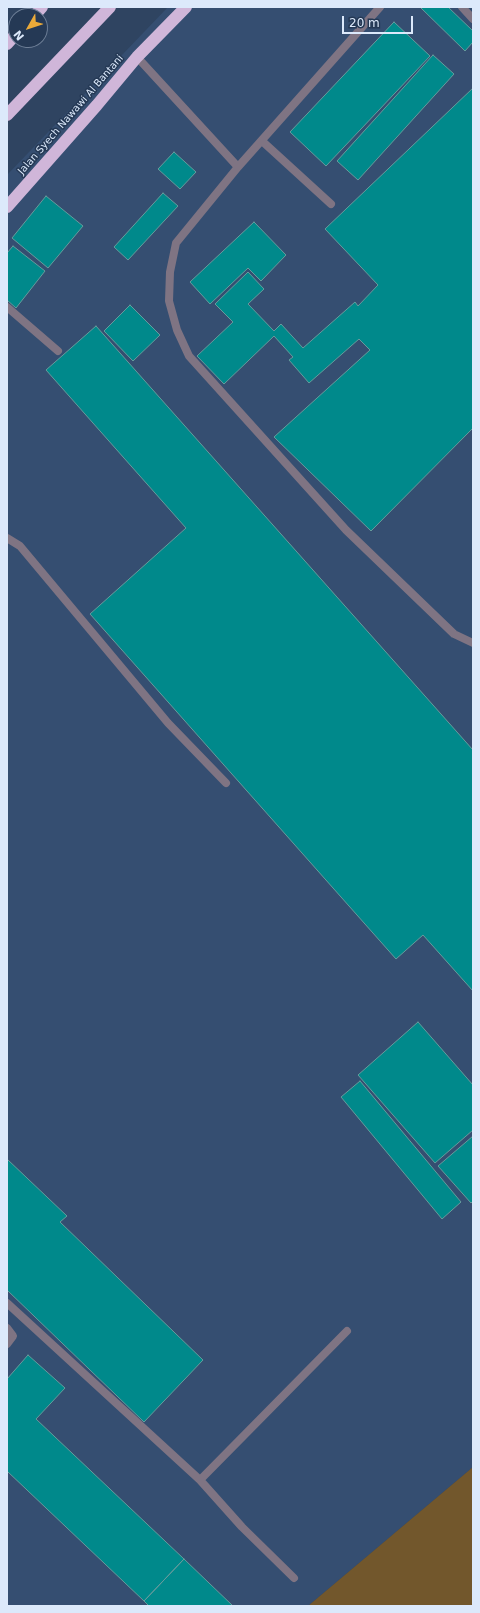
<!DOCTYPE html>
<style>
body{margin:0}
#map{position:relative;width:480px;height:1613px;overflow:hidden;background:#2f4461;font-family:"DejaVu Sans",sans-serif}
canvas{display:block}
.frame{position:absolute;inset:0;border:8px solid #dce9fb;pointer-events:none}
.north{position:absolute;left:8px;top:8px;width:40px;height:40px;box-sizing:border-box;background:#253955;border:1px solid #6e7f97;border-radius:50%;rotate:231deg;font-size:11px;font-weight:700;line-height:16px;text-align:center;color:#dce9fb}
.north::after{content:'';display:block;margin:auto;width:14px;height:18px;background:#ebaa39;clip-path:polygon(50% 0,100% 100%,50% 72%,0 100%)}
.scale{position:absolute;left:342px;top:16px;width:71px;height:18px;box-sizing:border-box;border:2px solid #dce9fb;border-top:0;padding-left:5px;font-size:12px;line-height:14px;white-space:nowrap;color:#dce9fb;-webkit-text-stroke:3px #253955;paint-order:stroke}
</style>
<div id="map">
<canvas width="480" height="1613"></canvas>
<div class="frame"></div>
<div class="north">N</div>
<div class="scale">20 m</div>
</div>
<script>
const context = document.querySelector('canvas').getContext('2d');
context.lineJoin = 'round';
function paint(path, color) {
  context.fillStyle = color;
  context.fill(path, 'evenodd');
}
function poly(rows) {
  const path = new Path2D();
  for (const r of rows) {
    path.moveTo(r[0], r[1]);
    for (let i = 2; i < r.length; i += 2) path.lineTo(r[i], r[i + 1]);
  }
  return path;
}
function strokePath(path, color, width, dash) {
  context.strokeStyle = color;
  context.lineWidth = width;
  context.lineCap = dash ? 'butt' : 'round';
  context.setLineDash(dash || []);
  context.stroke(path);
}
function label(font, color, halo, rows, align = 'center') {
  context.font = font + ' "DejaVu Sans",sans-serif';
  context.lineWidth = 3;
  context.setLineDash([]);
  context.textBaseline = 'middle';
  context.strokeStyle = halo;
  context.fillStyle = color;
  for (const [text, x, y, turn = 0] of rows) {
    context.save();
    context.translate(x, y);
    context.rotate((+turn || 0) * Math.PI / 180);
    context.textAlign = isNaN(turn) ? turn : align;
    if (halo) context.strokeText(text, 0, 0);
    context.fillText(text, 0, 0);
    context.restore();
  }
}
paint(poly([
 [168,7,473,7,473,1467,308,1606,7,1606,7,175]
]), '#354e71');
paint(poly([
 [473,1467,473,1606,308,1606]
]), '#72572c');
const building = poly([
 [420,7,448,7,473,31,473,42,465,51,420,7],
 [394,22,430,56,326,166,290,132,394,22],
 [433,55,454,74,358,180,337,161,433,55],
 [473,88,473,428,371,531,274,437,370,350,359,339,309,383,289,360,293,357,274,336,224,384,197,356,233,322,215,304,248,272,264,289,248,304,274,331,281,324,303,348,355,302,358,306,378,285,325,229,473,88],
 [174,152,196,172,180,189,158,169,174,152],
 [163,193,178,206,128,260,114,247,163,193],
 [46,196,83,226,48,268,12,238,46,196],
 [254,222,286,255,261,281,248,268,210,304,190,282,254,222],
 [13,246,45,271,16,308,7,300,7,253,13,246],
 [130,305,160,335,133,361,104,331,130,305],
 [96,326,473,750,473,991,423,935,396,959,90,614,186,528,46,370,96,326],
 [418,1022,473,1085,473,1130,435,1163,358,1075,418,1022],
 [360,1081,461,1202,442,1219,341,1097,360,1081],
 [473,1136,473,1201,471,1203,438,1166,473,1136],
 [7,1159,67,1216,60,1222,203,1360,144,1422,7,1290,7,1159],
 [28,1355,65,1388,36,1419,184,1559,144,1601,7,1471,7,1379,28,1355],
 [184,1559,233,1606,149,1606,144,1601,184,1559]
]);
paint(building, '#00898b');
strokePath(building, '#669b9c', 1);
strokePath(poly([
 [380,7,238,167,176,243,170,272,169,301,177,330,189,356,346,530,454,634,473,643],
 [462,7,473,19],
 [137,57,238,167],
 [262,141,331,204],
 [7,307,58,351],
 [7,538,20,546,168,723,226,783],
 [7,1303,200,1480],
 [7,1328,13,1336,7,1344],
 [294,1578,242,1527,200,1480,347,1331]
]), '#7f7483', 8);
strokePath(poly([
 [34,16,42,7],
 [7,44,16,34],
 [7,115,110,7],
 [7,207,97,105,137,57,186,7]
]), '#d0b6d9', 12);
label('10px', '#dce9fb', '#253955', [
 ["Jalan Syech Nawawi Al Bantani",71,115,-49]
]);
</script>
